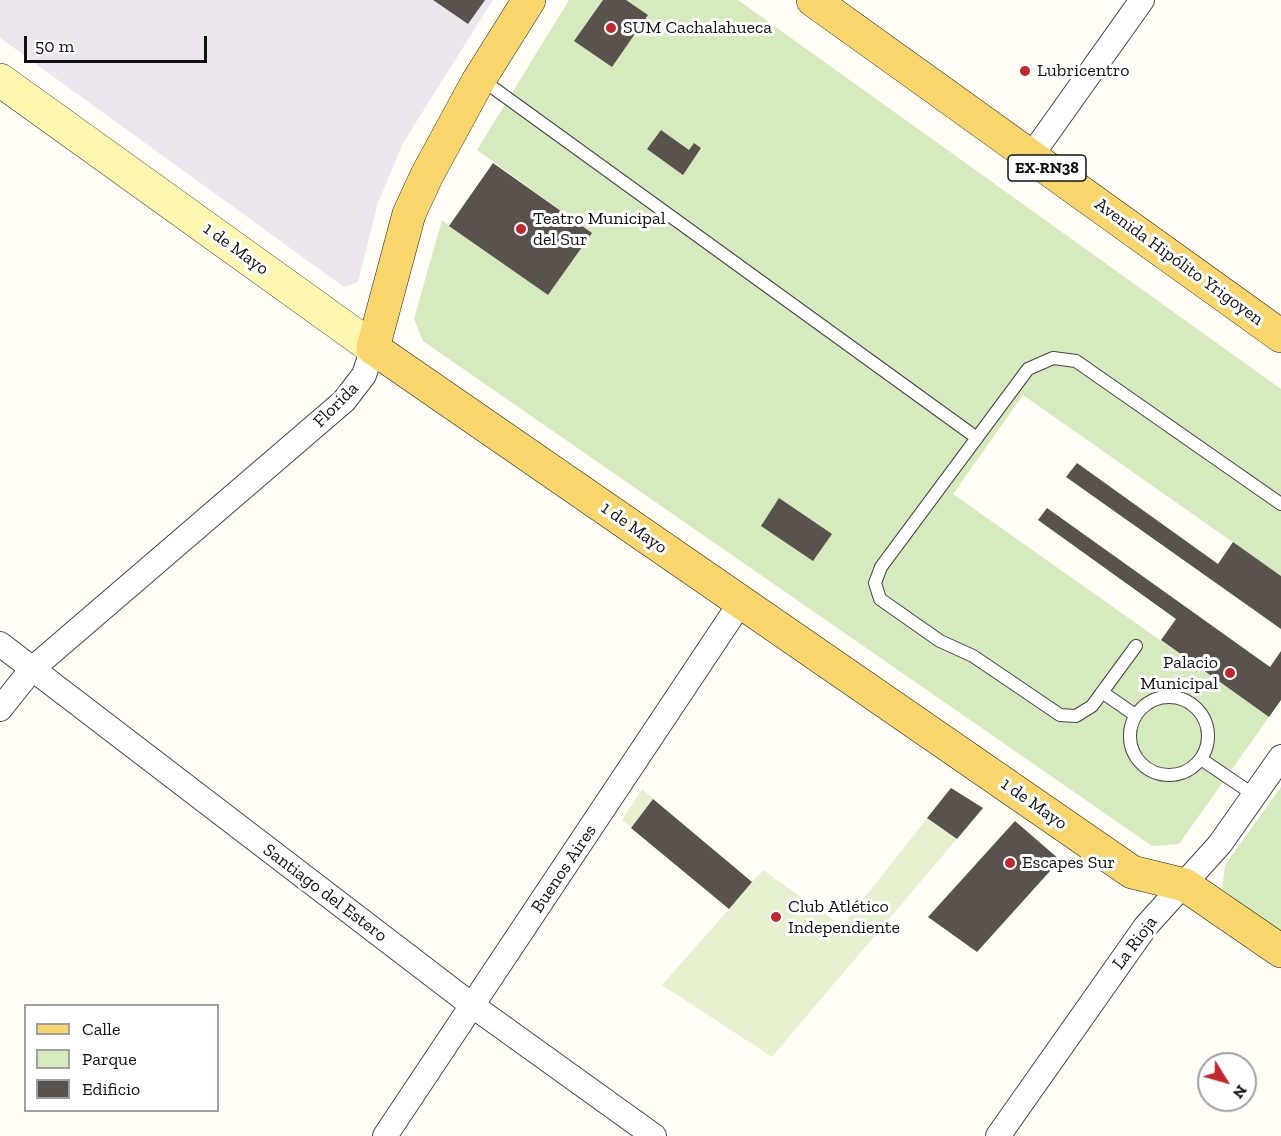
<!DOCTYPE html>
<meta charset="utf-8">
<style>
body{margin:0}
#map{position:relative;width:1281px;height:1136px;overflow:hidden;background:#fffdf5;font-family:"Zilla Slab",serif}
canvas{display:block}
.legend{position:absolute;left:24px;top:1004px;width:195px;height:108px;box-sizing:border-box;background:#fff;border:2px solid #a0a0a0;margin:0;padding:8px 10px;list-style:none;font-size:18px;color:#111}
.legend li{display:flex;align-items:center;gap:12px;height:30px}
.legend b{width:30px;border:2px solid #a0a0a0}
.north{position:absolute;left:1197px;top:1052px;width:60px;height:60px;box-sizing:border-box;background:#fff;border:2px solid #a0a0a0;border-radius:50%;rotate:127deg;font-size:16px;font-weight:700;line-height:24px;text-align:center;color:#111}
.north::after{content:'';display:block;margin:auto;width:21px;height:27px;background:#c4262e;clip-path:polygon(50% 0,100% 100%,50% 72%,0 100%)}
.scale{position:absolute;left:24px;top:36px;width:183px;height:27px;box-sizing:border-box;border:3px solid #111;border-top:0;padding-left:8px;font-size:18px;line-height:21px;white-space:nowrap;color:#111;-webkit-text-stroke:4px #fff;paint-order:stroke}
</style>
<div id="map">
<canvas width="1281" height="1136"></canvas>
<ul class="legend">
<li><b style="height:8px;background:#f9d66b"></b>Calle</li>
<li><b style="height:16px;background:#d5ebbd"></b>Parque</li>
<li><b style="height:16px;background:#5a524d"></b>Edificio</li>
</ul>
<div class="north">N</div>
<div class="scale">50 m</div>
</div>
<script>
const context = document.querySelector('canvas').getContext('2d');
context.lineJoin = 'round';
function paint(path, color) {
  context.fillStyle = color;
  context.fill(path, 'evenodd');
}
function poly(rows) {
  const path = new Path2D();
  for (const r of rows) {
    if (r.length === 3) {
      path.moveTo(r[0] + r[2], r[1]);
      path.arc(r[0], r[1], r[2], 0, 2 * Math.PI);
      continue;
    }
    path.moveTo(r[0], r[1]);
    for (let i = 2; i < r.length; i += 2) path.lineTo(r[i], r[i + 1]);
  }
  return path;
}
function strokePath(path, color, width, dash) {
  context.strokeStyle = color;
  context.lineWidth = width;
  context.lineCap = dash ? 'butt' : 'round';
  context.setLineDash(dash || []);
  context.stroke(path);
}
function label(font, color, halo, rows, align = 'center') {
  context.font = font + ' "Zilla Slab",serif';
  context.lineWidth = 6;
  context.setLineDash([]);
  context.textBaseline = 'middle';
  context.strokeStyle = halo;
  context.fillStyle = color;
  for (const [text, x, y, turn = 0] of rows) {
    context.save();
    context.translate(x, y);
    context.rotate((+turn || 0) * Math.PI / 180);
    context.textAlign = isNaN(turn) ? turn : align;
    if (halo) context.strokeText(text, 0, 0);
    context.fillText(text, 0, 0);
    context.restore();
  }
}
paint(poly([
 [0,0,493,0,403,143,378,203,358,282,344,287,0,38]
]), '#eee6ef');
paint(poly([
 [569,0,738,0,1281,389,1281,576,1023,395,953,494,1269,717,1179,844,1152,846,423,341,414,319,442,220,548,295,592,233,477,150],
 [1281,787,1281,933,1222,889,1225,865]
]), '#d5ebbd');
paint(poly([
 [951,788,983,808,772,1057,662,985,729,909,622,820,642,789,752,882,763,870,842,926]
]), '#e6f2cf');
paint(poly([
 [433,0,485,0,468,24],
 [603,0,626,0,648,15,612,67,574,41],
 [661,130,689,150,694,143,701,148,683,175,647,149],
 [493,163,592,233,548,295,449,226],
 [1077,463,1218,564,1233,542,1281,576,1281,629,1066,477],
 [779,498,832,534,813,561,761,526],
 [1047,508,1270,667,1281,651,1281,700,1269,717,1161,640,1176,619,1038,520],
 [951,788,983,808,957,839,927,818],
 [653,799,752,882,729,909,631,828],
 [1015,821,1060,860,977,952,928,917]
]), '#5a524d');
const lane = poly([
 [481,79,977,438],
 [1136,646,1092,706,1076,716,1060,715,973,656,940,641,880,599,875,583,881,567,1028,369,1053,358,1076,361,1281,504],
 [1102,692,1135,715],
 [1169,736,39],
 [1201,759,1254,795]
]);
const street = poly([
 [1031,156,1142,0],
 [0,644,473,1006,654,1136],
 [0,709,32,669,344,401,364,375,373,348],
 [385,1136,741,602],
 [998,1136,1146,926,1220,844,1281,757]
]);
const secondary = poly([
 [0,80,373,348]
]);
const primary = poly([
 [529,0,477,83,427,175,409,214,373,348,1132,872,1185,885,1281,951],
 [813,0,1281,336]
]);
strokePath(lane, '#444', 14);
strokePath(street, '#444', 26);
strokePath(secondary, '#333', 34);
strokePath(primary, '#222', 34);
strokePath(lane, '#fff', 12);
strokePath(street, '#fff', 24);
strokePath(secondary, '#fff6b0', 33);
strokePath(primary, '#f9d66b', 33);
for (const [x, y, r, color] of [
 [611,28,6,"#c4262e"],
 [1025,71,6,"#c4262e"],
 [521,229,6,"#c4262e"],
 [1230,673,6,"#c4262e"],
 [1010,863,6,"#c4262e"],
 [776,917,6,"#c4262e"]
]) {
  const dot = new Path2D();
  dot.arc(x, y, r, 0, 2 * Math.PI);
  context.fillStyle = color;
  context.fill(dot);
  strokePath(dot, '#fff', 2);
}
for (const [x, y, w] of [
 [1047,168,78]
]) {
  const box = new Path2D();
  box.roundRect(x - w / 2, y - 13, w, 26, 4.5);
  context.fillStyle = '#fff';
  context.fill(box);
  strokePath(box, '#111', 1.5);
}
label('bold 16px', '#111', null, [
 ["EX-RN38",1047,168]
]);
label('18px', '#111', '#fff', [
 ["SUM Cachalahueca",623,28],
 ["Lubricentro",1037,71],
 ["Teatro Municipal",533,219],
 ["del Sur",533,240],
 ["Palacio",1218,663,"right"],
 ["Municipal",1218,684,"right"],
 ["Escapes Sur",1022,863],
 ["Club Atlético",788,907],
 ["Independiente",788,928]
], 'left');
label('18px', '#111', '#fff', [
 ["1 de Mayo",236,249,36],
 ["Avenida Hipólito Yrigoyen",1179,262,36],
 ["Florida",336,405,-45],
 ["1 de Mayo",634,528,35],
 ["1 de Mayo",1034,804,35],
 ["Buenos Aires",564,869,-56],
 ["Santiago del Estero",325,893,37],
 ["La Rioja",1135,943,-53]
]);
</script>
